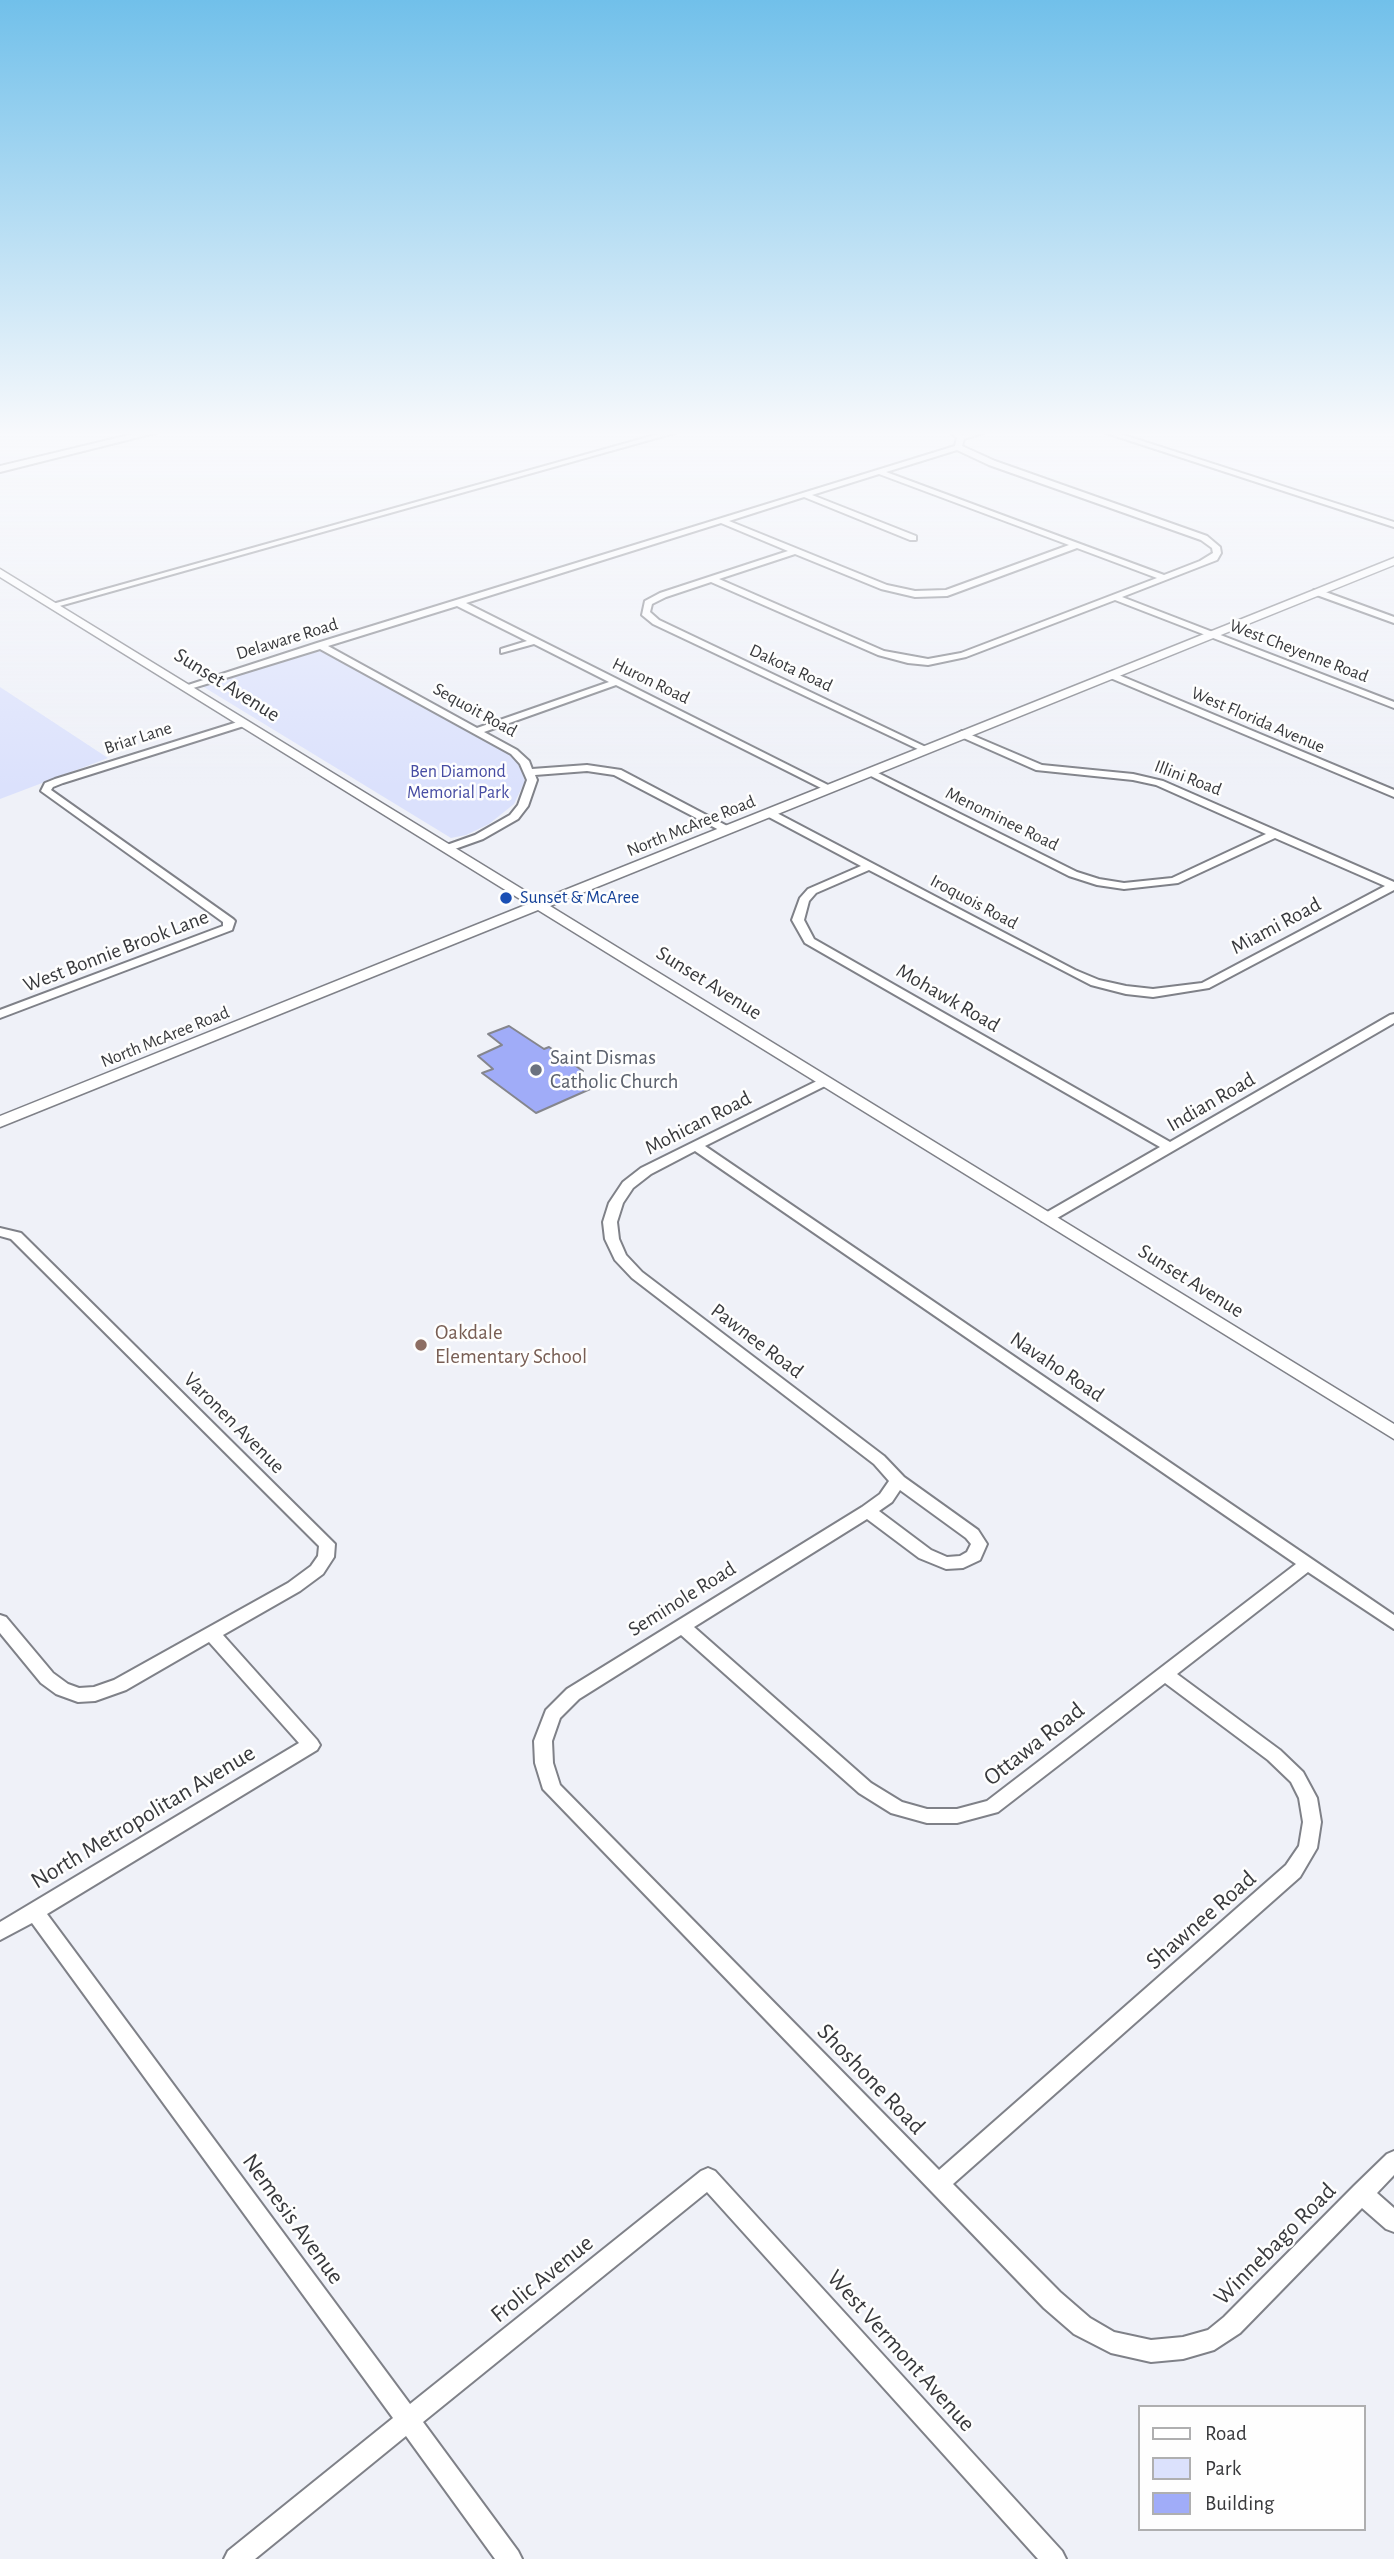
<!DOCTYPE html>
<style>
body{margin:0}
#map{position:relative;width:1394px;height:2559px;overflow:hidden;background:#eff1f8;font-family:"Alegreya Sans",sans-serif}
canvas{display:block}
.legend{position:absolute;left:1138px;top:2405px;width:228px;height:126px;box-sizing:border-box;background:#fefefe;border:2px solid #afafb0;margin:0;padding:9px 12px;list-style:none;font-size:21px;color:#38393c}
.legend li{display:flex;align-items:center;gap:14px;height:35px}
.legend b{width:35px;border:2px solid #afafb0}
</style>
<div id="map">
<canvas width="1394" height="2559"></canvas>
<ul class="legend">
<li><b style="height:9px;background:#fff"></b>Road</li>
<li><b style="height:19px;background:#dbe1fc"></b>Park</li>
<li><b style="height:19px;background:#a0acf8"></b>Building</li>
</ul>
</div>
<script>
const context = document.querySelector('canvas').getContext('2d');
context.lineJoin = 'round';
function paint(path, color) {
  context.fillStyle = color;
  context.fill(path, 'evenodd');
}
function poly(rows) {
  const path = new Path2D();
  for (const r of rows) {
    path.moveTo(r[0], r[1]);
    for (let i = 2; i < r.length; i += 2) path.lineTo(r[i], r[i + 1]);
  }
  return path;
}
function strokePath(path, color, width, dash) {
  context.strokeStyle = color;
  context.lineWidth = width;
  context.lineCap = dash ? 'butt' : 'round';
  context.setLineDash(dash || []);
  context.stroke(path);
}
function label(font, color, halo, rows, align = 'center') {
  context.font = font + ' "Alegreya Sans",sans-serif';
  context.lineWidth = 5;
  context.setLineDash([]);
  context.textBaseline = 'middle';
  context.strokeStyle = halo;
  context.fillStyle = color;
  for (const [text, x, y, turn = 0] of rows) {
    context.save();
    context.translate(x, y);
    context.rotate((+turn || 0) * Math.PI / 180);
    context.textAlign = isNaN(turn) ? turn : align;
    if (halo) context.strokeText(text, 0, 0);
    context.fillText(text, 0, 0);
    context.restore();
  }
}
paint(poly([
 [320,649,510,754,520,767,525,781,514,804,489,824,466,835,451,838,202,686],
 [0,687,108,758,0,799]
]), '#dbe1fc');
const building = poly([
 [509,1026,544,1049,549,1047,583,1071,578,1074,597,1086,536,1113,482,1073,493,1069,478,1056,502,1045,488,1034,509,1026]
]);
paint(building, '#a0acf8');
strokePath(building, '#85868d', 2);
const minor = poly([
 [673,430,685,430,56,607,49,605,673,430],
 [948,430,956,430,962,435,980,430,992,430,964,439,962,446,995,461,1207,536,1220,547,1221,553,1217,560,1122,597,1394,702,1394,708,1115,600,966,657,928,665,908,663,878,655,711,582,666,597,652,604,650,612,659,620,930,749,922,751,653,624,642,615,645,601,660,593,788,551,721,523,466,603,834,788,825,790,616,685,484,732,517,750,529,761,532,769,587,765,621,770,731,828,731,832,723,832,614,775,587,771,535,775,537,780,528,806,518,819,483,839,452,850,444,850,444,846,475,835,510,815,518,805,527,780,520,764,511,754,320,649,190,689,182,687,317,643,955,446,957,438,948,430],
 [957,450,989,465,1201,540,1212,548,1213,553,1200,561,1164,575,886,472,957,450],
 [879,474,1069,545,946,590,915,591,887,585,729,521,804,497,910,540,916,540,916,536,812,495,879,474],
 [1077,548,1157,578,961,653,928,659,884,651,719,579,795,554,881,589,915,597,947,596,1077,548],
 [457,606,527,641,501,649,501,653,534,644,609,682,477,728,328,646,457,606],
 [1097,430,1108,430,1394,522,1394,527,1097,430],
 [1314,590,1320,590,1394,617,1394,623,1314,594,1314,590],
 [1108,673,1114,673,1394,790,1394,797,1108,677,1108,673],
 [244,720,249,723,247,725,63,783,53,787,51,790,233,919,235,921,232,930,0,1018,0,1010,223,926,223,922,41,791,45,783,55,779,244,720],
 [962,731,1042,765,1133,774,1163,781,1394,882,1394,890,1209,988,1153,997,1126,994,1091,985,869,870,816,893,809,901,804,920,814,939,1170,1142,1390,1015,1394,1014,1394,1023,1052,1221,1042,1221,1040,1218,1042,1215,1160,1147,805,943,792,920,800,898,808,889,861,866,765,815,765,811,773,811,1075,970,1099,980,1126,986,1153,989,1202,983,1385,886,1275,838,1178,883,1124,889,1097,885,1069,876,863,772,872,770,1077,872,1099,879,1124,883,1172,878,1266,834,1156,785,1133,780,1036,770,959,736,957,734,962,731],
 [825,1077,831,1081,829,1084,705,1146,1394,1615,1394,1629,1308,1572,1177,1674,1280,1750,1303,1772,1317,1798,1321,1822,1317,1848,1300,1877,953,2184,1060,2292,1090,2318,1114,2332,1151,2340,1183,2337,1208,2330,1224,2317,1354,2186,1387,2154,1394,2151,1394,2175,1377,2193,1394,2208,1394,2232,1386,2229,1362,2208,1240,2333,1214,2350,1183,2359,1151,2362,1111,2353,1074,2334,1044,2308,543,1789,535,1763,534,1741,546,1710,567,1689,862,1507,880,1494,889,1481,874,1464,632,1278,615,1260,605,1239,603,1222,609,1203,623,1182,641,1168,825,1077],
 [695,1151,1296,1564,987,1801,957,1809,927,1809,902,1802,871,1783,694,1627,867,1519,919,1558,946,1569,963,1568,980,1560,987,1544,978,1530,904,1477,884,1456,642,1272,626,1255,619,1239,617,1222,623,1203,633,1188,651,1174,695,1151],
 [900,1490,966,1538,971,1544,967,1552,960,1556,947,1557,931,1550,879,1511,892,1502,900,1490],
 [681,1635,859,1793,891,1813,927,1823,957,1823,998,1812,1165,1683,1268,1760,1291,1782,1299,1798,1303,1822,1299,1846,1286,1865,939,2170,560,1785,553,1763,552,1741,560,1718,579,1699,681,1635],
 [0,1228,21,1233,335,1544,334,1557,323,1574,300,1591,223,1635,317,1740,320,1745,317,1750,47,1914,410,2404,701,2171,708,2168,715,2171,1062,2551,1066,2559,1038,2559,707,2192,423,2422,518,2551,522,2559,495,2559,406,2436,255,2559,224,2559,228,2551,393,2418,32,1923,0,1940,0,1922,299,1743,209,1642,126,1690,95,1701,78,1702,56,1694,41,1683,0,1633,0,1615,6,1617,53,1673,68,1684,79,1688,94,1687,114,1680,288,1583,311,1566,318,1556,319,1546,11,1239,0,1236,0,1228]
]);
const tertiary = poly([
 [1394,558,1394,565,550,906,1394,1424,1394,1439,538,910,0,1127,0,1116,528,904,0,577,0,569,540,900,1394,558]
]);
const secondary = poly([
 [150,430,167,430,0,472,0,466,150,430]
]);
strokePath(minor, '#7f8188', 4);
strokePath(tertiary, '#7f8188', 3);
strokePath(secondary, '#7f8188', 4);
paint(minor, '#fff');
paint(tertiary, '#fff');
paint(secondary, '#fff');
const sky = context.createLinearGradient(0, 0, 0, 788);
sky.addColorStop(0, '#71c0ea');
sky.addColorStop(0.55, '#f8f9fc');
sky.addColorStop(1, '#f8f9fc00');
context.fillStyle = sky;
context.fillRect(0, 0, 1394, 788);
for (const [x, y, r, color] of [
 [506,898,7,"#1a4fb4"],
 [536,1070,7,"#6b7280"],
 [421,1345,7,"#8d6e63"]
]) {
  const dot = new Path2D();
  dot.arc(x, y, r, 0, 2 * Math.PI);
  context.fillStyle = color;
  context.fill(dot);
  strokePath(dot, '#fefefe', 2.5);
}
label('18px', '#38393c', '#fefefe', [
 ["Delaware Road",287,639,-17],
 ["West Cheyenne Road",1299,651,21],
 ["Dakota Road",791,668,25],
 ["Huron Road",651,681,26],
 ["Sequoit Road",475,710,29],
 ["West Florida Avenue",1258,720,23],
 ["Briar Lane",138,738,-18],
 ["Illini Road",1188,778,21],
 ["Menominee Road",1002,819,26],
 ["North McAree Road",691,826,-22],
 ["Iroquois Road",974,902,28],
 ["North McAree Road",165,1037,-22]
]);
label('18px', '#464ca3', '#fefefe', [
 ["Ben Diamond",458,772],
 ["Memorial Park",458,793]
]);
label('18px', '#164399', '#fefefe', [
 ["Sunset & McAree",520,898]
], 'left');
label('21px', '#38393c', '#fefefe', [
 ["Sunset Avenue",227,685,32],
 ["Miami Road",1276,926,-28],
 ["West Bonnie Brook Lane",116,951,-21],
 ["Sunset Avenue",709,983,32],
 ["Mohawk Road",948,998,30],
 ["Indian Road",1211,1102,-30],
 ["Mohican Road",698,1123,-27],
 ["Sunset Avenue",1191,1281,32],
 ["Pawnee Road",757,1341,37],
 ["Navaho Road",1057,1367,34],
 ["Varonen Avenue",234,1423,45],
 ["Seminole Road",682,1599,-32]
]);
label('21px', '#5b616d', '#fefefe', [
 ["Saint Dismas",550,1058],
 ["Catholic Church",550,1082]
], 'left');
label('21px', '#785e54', '#fefefe', [
 ["Oakdale",435,1333],
 ["Elementary School",435,1357]
], 'left');
label('24px', '#38393c', '#fefefe', [
 ["Ottawa Road",1034,1744,-38],
 ["North Metropolitan Avenue",143,1817,-31],
 ["Shawnee Road",1201,1920,-41],
 ["Shoshone Road",871,2079,46],
 ["Nemesis Avenue",293,2219,54],
 ["Winnebago Road",1275,2244,-45],
 ["Frolic Avenue",542,2279,-39],
 ["West Vermont Avenue",901,2351,48]
]);
</script>
